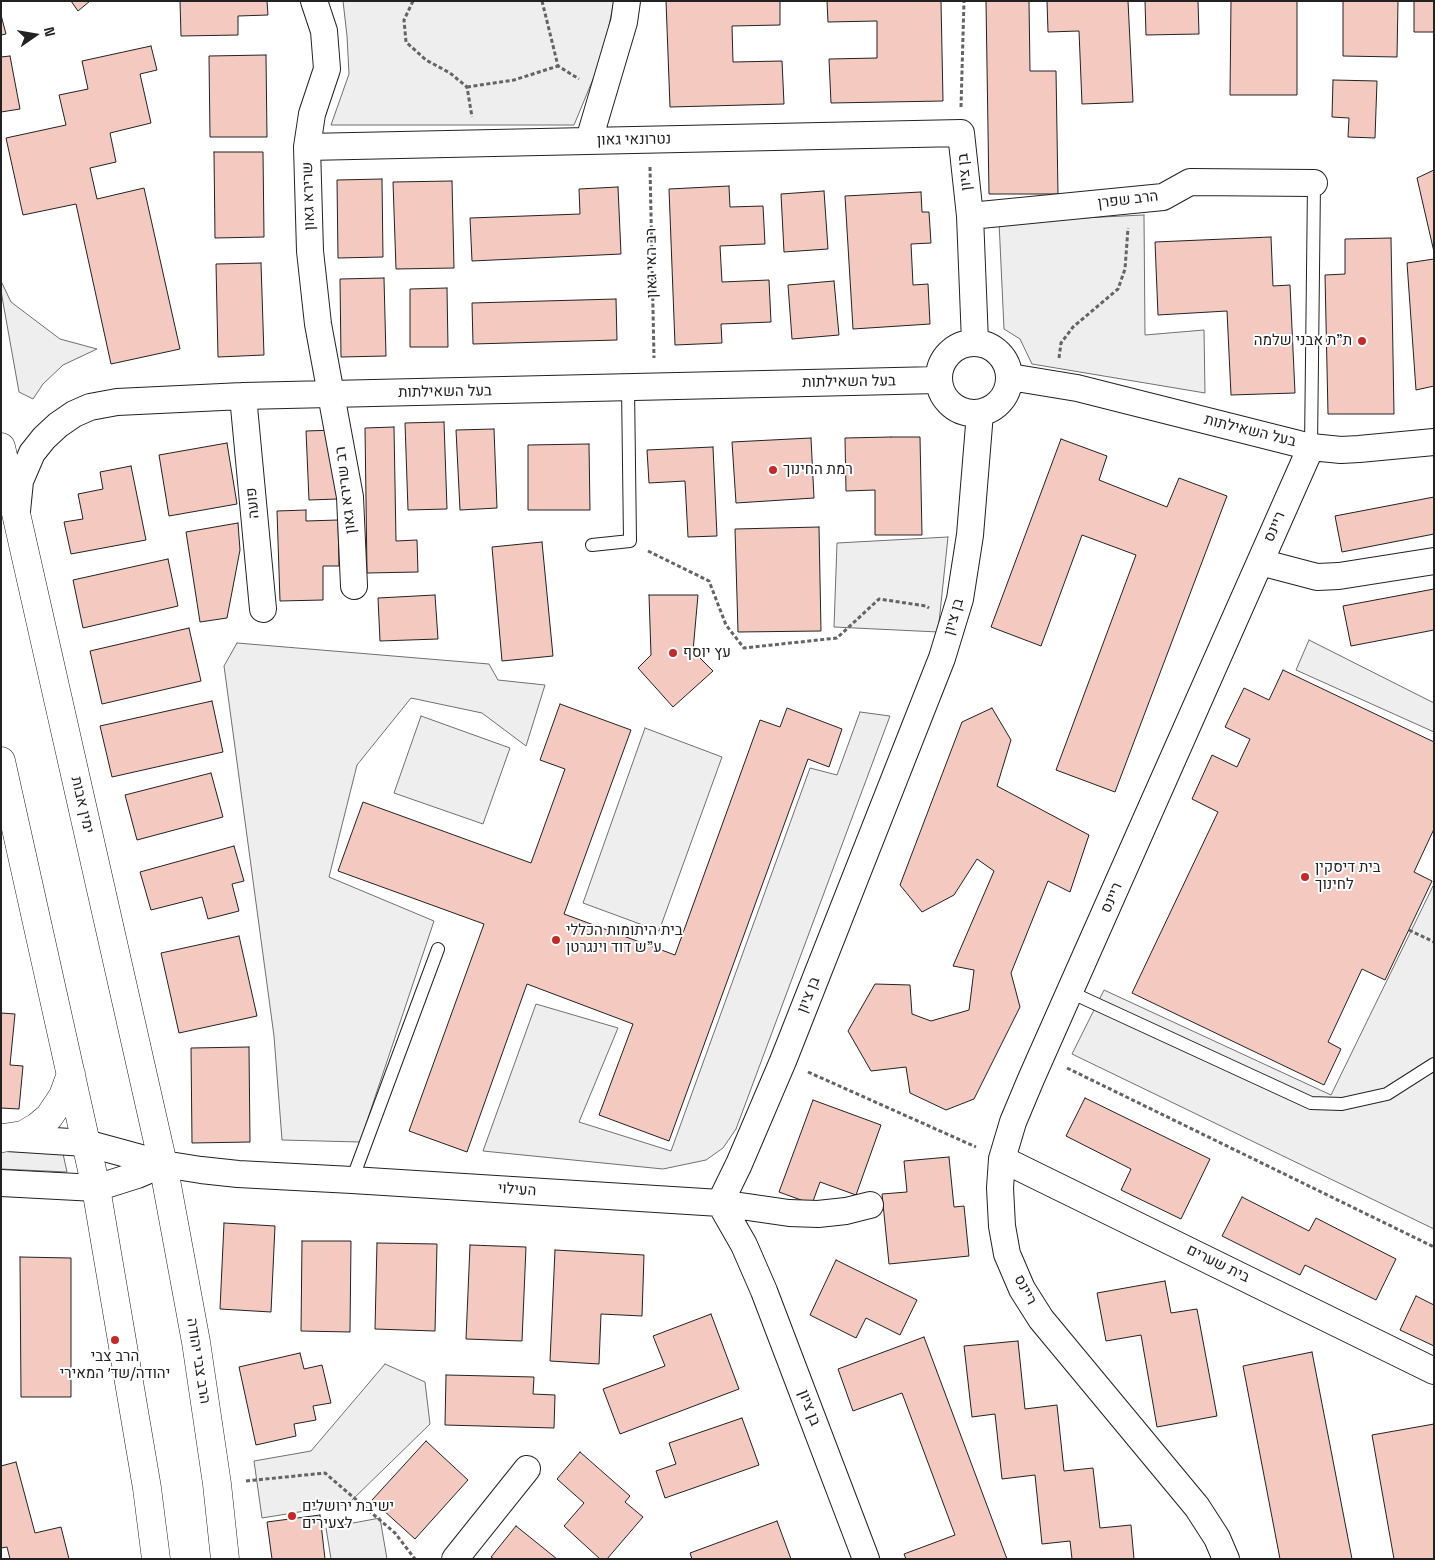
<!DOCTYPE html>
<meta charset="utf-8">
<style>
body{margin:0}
#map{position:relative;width:1435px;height:1560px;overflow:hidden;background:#fff;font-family:"Space Grotesk",sans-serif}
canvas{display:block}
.frame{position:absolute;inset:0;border:2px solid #222;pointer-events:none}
.north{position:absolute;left:10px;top:10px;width:50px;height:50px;-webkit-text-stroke:4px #fff;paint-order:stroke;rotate:77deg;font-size:14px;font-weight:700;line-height:20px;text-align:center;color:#222}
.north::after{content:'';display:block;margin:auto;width:18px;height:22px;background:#222;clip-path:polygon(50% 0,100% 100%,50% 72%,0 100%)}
</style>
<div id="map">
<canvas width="1435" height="1560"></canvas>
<div class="frame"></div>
<div class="north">N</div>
</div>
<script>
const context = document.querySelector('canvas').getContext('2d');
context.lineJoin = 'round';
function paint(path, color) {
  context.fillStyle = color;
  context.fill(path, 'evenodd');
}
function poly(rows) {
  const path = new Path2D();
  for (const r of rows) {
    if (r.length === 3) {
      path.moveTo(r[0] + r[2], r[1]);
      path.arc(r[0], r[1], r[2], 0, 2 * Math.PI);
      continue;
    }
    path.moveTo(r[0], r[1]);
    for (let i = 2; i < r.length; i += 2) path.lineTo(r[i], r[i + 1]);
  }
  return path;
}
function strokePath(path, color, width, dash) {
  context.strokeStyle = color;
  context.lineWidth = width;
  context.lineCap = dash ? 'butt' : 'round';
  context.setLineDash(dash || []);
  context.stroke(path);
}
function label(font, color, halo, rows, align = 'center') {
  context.font = font + ' "Space Grotesk",Heebo,sans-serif';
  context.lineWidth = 4;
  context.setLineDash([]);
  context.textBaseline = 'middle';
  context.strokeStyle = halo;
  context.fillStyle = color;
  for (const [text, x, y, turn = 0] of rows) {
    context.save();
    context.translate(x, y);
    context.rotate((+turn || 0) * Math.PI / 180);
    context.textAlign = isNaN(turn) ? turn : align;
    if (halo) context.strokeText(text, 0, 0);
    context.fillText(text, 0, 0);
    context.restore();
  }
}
const green = poly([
 [343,1,614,1,603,55,574,125,331,125,349,74,347,36,343,1],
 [1144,215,1145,335,1204,330,1205,393,1032,364,1020,339,1004,329,999,222,1144,215],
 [1,281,11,302,60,339,97,349,63,365,43,384,33,399,19,392,1,291,1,281],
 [948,537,938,632,834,627,837,543,948,537],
 [1309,640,1434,703,1434,732,1296,670,1309,640],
 [237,643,489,664,498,680,545,685,526,746,482,713,411,698,357,765,329,877,434,921,360,1142,282,1140,274,1036,224,666,237,643],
 [860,712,890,716,736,1129,723,1148,706,1160,663,1169,483,1151,536,1004,618,1028,579,1122,671,1151,810,768,837,775,860,712],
 [421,716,510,748,483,824,394,793,421,716],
 [645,728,722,757,659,931,583,903,645,728],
 [1434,884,1434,1229,1072,1054,1104,990,1331,1095,1434,884],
 [1,1144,62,1149,67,1172,1,1169,1,1144],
 [385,1364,425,1382,430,1424,348,1504,262,1518,254,1461,311,1451,385,1364],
 [380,1518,387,1559,331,1559,326,1528,380,1518]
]);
paint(green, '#eee');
strokePath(green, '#6f6f6f', 1);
const building = poly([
 [71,1,90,1,78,11,71,1],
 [180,1,267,1,268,15,238,16,238,35,181,36,180,1],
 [666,1,780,1,780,25,732,26,733,62,782,61,784,104,670,107,666,1],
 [827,1,941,1,943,101,831,103,829,59,877,58,877,21,828,22,827,1],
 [986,1,1029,1,1030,71,1056,71,1058,194,989,194,986,1],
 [1047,1,1128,1,1133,102,1082,104,1079,31,1048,32,1047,1],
 [1145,1,1198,1,1199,34,1146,35,1145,1],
 [1231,1,1297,1,1297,95,1230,95,1231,1],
 [1343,1,1398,1,1397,57,1343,56,1343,1],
 [1414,1,1434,1,1434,32,1414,32,1414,1],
 [1,15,6,34,1,35,1,15],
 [151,46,157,70,140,74,151,123,110,133,116,162,90,168,97,199,144,188,180,349,111,364,76,204,23,215,6,138,66,125,59,95,88,89,82,61,151,46],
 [266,55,267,137,210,137,209,56,266,55],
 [10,56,20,109,1,112,1,57,10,56],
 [1333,80,1377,81,1375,138,1348,137,1349,118,1332,117,1333,80],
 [214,152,263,152,264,237,215,238,214,152],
 [1434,170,1434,252,1417,178,1434,170],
 [382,179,383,257,338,258,337,180,382,179],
 [452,181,454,268,396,269,393,182,452,181],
 [729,186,730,207,763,206,765,244,720,246,722,282,769,280,771,322,721,324,722,343,675,345,669,189,729,186],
 [618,187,621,254,472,261,470,218,580,214,579,189,618,187],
 [824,191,828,249,784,252,781,194,824,191],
 [921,192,922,212,929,212,931,243,911,244,912,264,913,285,928,284,930,324,853,329,845,196,921,192],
 [1271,237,1273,286,1290,285,1295,393,1231,395,1227,311,1158,315,1155,242,1271,237],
 [1391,238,1394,414,1328,414,1325,275,1345,274,1345,239,1391,238],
 [1434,259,1434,386,1416,390,1407,263,1434,259],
 [261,263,264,355,218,357,216,264,261,263],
 [384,278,386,356,341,357,340,279,384,278],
 [834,281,839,335,792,339,788,285,834,281],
 [447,288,448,347,410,347,410,289,447,288],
 [616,299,617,340,473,344,472,303,616,299],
 [444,422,447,509,408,510,405,423,444,422],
 [394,427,396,541,417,540,418,572,367,573,365,428,394,427],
 [494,429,497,508,460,510,456,430,494,429],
 [334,430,337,499,309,500,306,431,334,430],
 [891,437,920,437,922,535,875,535,875,490,846,491,845,438,891,437],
 [811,438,814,498,736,503,732,442,811,438],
 [1061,439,1107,456,1099,480,1167,507,1179,478,1227,496,1115,792,1056,770,1136,555,1082,535,1041,646,991,627,1061,439],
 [227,443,237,504,169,516,159,455,227,443],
 [589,444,590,510,528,510,528,445,589,444],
 [713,447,717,536,688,537,685,481,649,483,647,450,713,447],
 [131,466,146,540,71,554,64,522,83,519,78,494,103,489,100,472,131,466],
 [1434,497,1434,534,1342,552,1335,516,1434,497],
 [306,510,306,521,338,520,339,566,323,566,323,600,280,601,277,511,306,510],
 [238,523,240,550,227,618,200,622,186,532,238,523],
 [819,527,821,631,738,632,735,529,819,527],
 [542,542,553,656,502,661,492,547,542,542],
 [168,559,178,606,83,628,73,580,168,559],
 [1434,589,1434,630,1351,646,1343,606,1434,589],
 [435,595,438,639,380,641,378,598,435,595],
 [649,595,698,595,693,651,713,671,673,707,638,668,651,655,649,595],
 [189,628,201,681,102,704,90,651,189,628],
 [1283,670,1434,742,1434,829,1414,872,1432,881,1385,980,1362,969,1328,1042,1341,1049,1324,1085,1132,993,1218,812,1192,799,1212,755,1237,767,1250,739,1225,727,1244,688,1269,700,1283,670],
 [212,701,223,752,112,777,100,726,212,701],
 [560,704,631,730,564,914,675,955,760,720,780,727,787,708,842,729,829,767,808,759,669,1141,599,1115,633,1024,527,984,467,1152,409,1131,484,924,338,871,363,802,531,863,565,769,540,760,560,704],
 [992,708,1011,740,997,786,1089,835,1070,892,1048,881,1011,973,1020,1007,974,1099,946,1110,910,1093,906,1067,871,1071,848,1031,875,984,910,985,912,1014,931,1021,969,1010,974,970,953,966,994,871,977,859,954,895,922,912,900,885,962,722,992,708],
 [211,773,223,817,137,840,125,795,211,773],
 [234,846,244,881,232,884,239,911,208,919,202,897,151,910,140,872,234,846],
 [239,936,257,1016,179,1033,161,953,239,936],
 [1,1013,15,1014,10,1065,23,1066,19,1109,1,1108,1,1013],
 [249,1047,250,1142,192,1143,191,1048,249,1047],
 [1085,1098,1210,1159,1181,1219,1121,1190,1131,1169,1066,1136,1085,1098],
 [813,1100,881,1125,856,1195,820,1182,812,1204,779,1192,813,1100],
 [949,1157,954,1207,964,1206,969,1256,889,1264,882,1194,907,1192,904,1161,949,1157],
 [1242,1197,1309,1231,1316,1218,1396,1259,1376,1300,1305,1265,1300,1275,1222,1236,1242,1197],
 [224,1223,275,1226,271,1312,220,1309,224,1223],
 [302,1241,351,1241,350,1332,301,1331,302,1241],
 [377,1243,437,1244,435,1331,375,1329,377,1243],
 [470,1245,526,1247,522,1341,466,1339,470,1245],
 [555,1250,644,1255,642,1316,601,1314,599,1364,550,1361,555,1250],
 [20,1257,71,1258,71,1397,21,1397,20,1257],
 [836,1260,917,1300,900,1335,866,1318,856,1338,810,1315,836,1260],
 [1165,1281,1171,1313,1197,1309,1217,1416,1157,1427,1141,1335,1106,1341,1097,1293,1165,1281],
 [1416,1296,1434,1305,1434,1346,1400,1330,1416,1296],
 [711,1314,739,1389,620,1434,603,1389,665,1366,653,1336,711,1314],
 [924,1337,1007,1559,906,1559,904,1554,955,1535,902,1393,853,1411,838,1369,924,1337],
 [1018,1341,1025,1409,1057,1405,1064,1471,1093,1468,1100,1528,1131,1525,1134,1559,1072,1559,1070,1541,1042,1544,1035,1475,1002,1479,995,1414,972,1417,964,1346,1018,1341],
 [1312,1352,1352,1559,1280,1559,1243,1366,1312,1352],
 [300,1353,304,1369,322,1365,331,1403,313,1406,316,1420,294,1424,296,1436,256,1445,239,1367,300,1353],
 [446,1375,534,1377,533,1394,555,1395,554,1428,445,1425,446,1375],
 [742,1418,759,1465,665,1498,656,1471,676,1464,669,1443,742,1418],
 [1434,1424,1434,1559,1394,1559,1372,1435,1434,1424],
 [426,1441,468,1480,415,1539,372,1500,426,1441],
 [580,1452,630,1496,625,1502,643,1517,607,1559,600,1559,564,1526,584,1503,557,1479,580,1452],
 [16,1462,35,1533,61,1527,69,1559,10,1559,7,1547,1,1548,1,1466,16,1462],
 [320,1515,325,1559,272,1559,267,1522,320,1515],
 [777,1521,791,1559,692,1559,690,1553,777,1521],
 [516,1526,557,1559,494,1559,491,1557,516,1526]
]);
paint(building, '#f3c9c0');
strokePath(building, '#222', 1);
const service = poly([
 [1311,447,1314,183],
 [592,545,630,541,628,387],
 [1070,992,1311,1103,1342,1104,1387,1094,1434,1064],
 [352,1180,438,949]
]);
const minor = poly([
 [314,1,324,31,327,69,312,114,307,147,310,251,318,324,350,497,354,586],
 [589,140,624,22,627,1],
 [307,147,961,133,970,216,975,342],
 [970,216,1163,197,1190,182,1314,183],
 [974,378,35],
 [1010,377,1077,388,1311,447,1341,450,1359,449,1434,442],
 [243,396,263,609],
 [17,511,20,481,32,453,44,438,58,425,74,414,90,407,117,402,243,396,938,380],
 [1260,562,1317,577,1339,576,1434,561],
 [7,1138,86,1143,163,1164,201,1170,238,1174,352,1180,720,1203,789,1213,818,1214,846,1211,870,1205],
 [1002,1159,1434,1371],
 [1,1183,96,1188,137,1175,163,1164],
 [720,1203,739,1164,783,1061,942,658,960,599,970,535,980,413],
 [720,1203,744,1245,764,1291,866,1559],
 [455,1559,527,1469],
 [1226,1559,1217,1538,1197,1507,1041,1319,1022,1289,1007,1254,1002,1226,1000,1188,1002,1159,1013,1122,1031,1079,1311,447]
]);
const tertiary = poly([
 [1,447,163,1164,196,1342,217,1484,225,1559],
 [1,761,96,1188,147,1488,156,1559],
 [3,1138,23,1135,37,1127,49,1117,63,1096,71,1074]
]);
strokePath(service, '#222', 14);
strokePath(minor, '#222', 28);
strokePath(tertiary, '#222', 29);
strokePath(poly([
 [413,1,404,20,406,42,426,60,450,73,467,87,472,117],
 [542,1,558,66,579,79],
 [467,87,514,80,558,66],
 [961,107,964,1],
 [650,167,654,358],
 [1059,358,1061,343,1073,327,1118,289,1125,269,1128,228],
 [648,551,709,581,726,625,744,648,837,638,879,599,926,606,929,608],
 [1409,930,1434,942],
 [1067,1068,1434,1247],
 [808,1072,976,1147],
 [246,1481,325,1473,395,1533,415,1559]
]), '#646464', 3, [4, 2.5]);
strokePath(service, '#fff', 12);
strokePath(minor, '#fff', 26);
strokePath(tertiary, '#fff', 28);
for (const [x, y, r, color] of [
 [1362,341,5,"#c62828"],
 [773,470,5,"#c62828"],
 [673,653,5,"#c62828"],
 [1305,877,5,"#c62828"],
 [556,940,5,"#c62828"],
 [115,1340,5,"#c62828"],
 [292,1516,5,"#c62828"]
]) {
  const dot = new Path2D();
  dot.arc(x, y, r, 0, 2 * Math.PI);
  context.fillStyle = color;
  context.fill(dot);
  strokePath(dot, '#fff', 2);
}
label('15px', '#222', '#fff', [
 ["נטרונאי גאון",634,140,-1],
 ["בן ציון",965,172,-96],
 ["שרירא גאון",309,196,-92],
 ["הרב שפרן",1128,200,-7],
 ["רב האי גאון",652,263,-91],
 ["בעל השאילתות",849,382,-1],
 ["בעל השאילתות",445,392,-1],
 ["בעל השאילתות",1250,431,14],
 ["רב שרירא גאון",346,490,-97],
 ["פועה",253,503,-95],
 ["ריינס",1275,527,-66],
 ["בן ציון",954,617,-74],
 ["ימין אבות",82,805,77],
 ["ריינס",1112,898,-66],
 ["בן ציון",809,995,-68],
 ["העילוי",517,1190,4],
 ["בית שערים",1218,1264,26],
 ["ריינס",1025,1290,62],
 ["הרב צבי יהודה",198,1361,81],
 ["בן ציון",809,1408,69]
]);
label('15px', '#222', '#fff', [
 ["ת\"ת אבני שלמה",1352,341,"right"],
 ["רמת החינוך",783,470],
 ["עץ יוסף",683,653],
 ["בית דיסקין",1315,868],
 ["לחינוך",1315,885],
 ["בית היתומות הכללי",566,931],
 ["ע\"ש דוד וינגרטן",566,948],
 ["הרב צבי",115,1357,"center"],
 ["יהודה/שד׳ המאירי",115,1374,"center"],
 ["ישיבת ירושלים",302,1507],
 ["לצעירים",302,1524]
], 'left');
</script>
